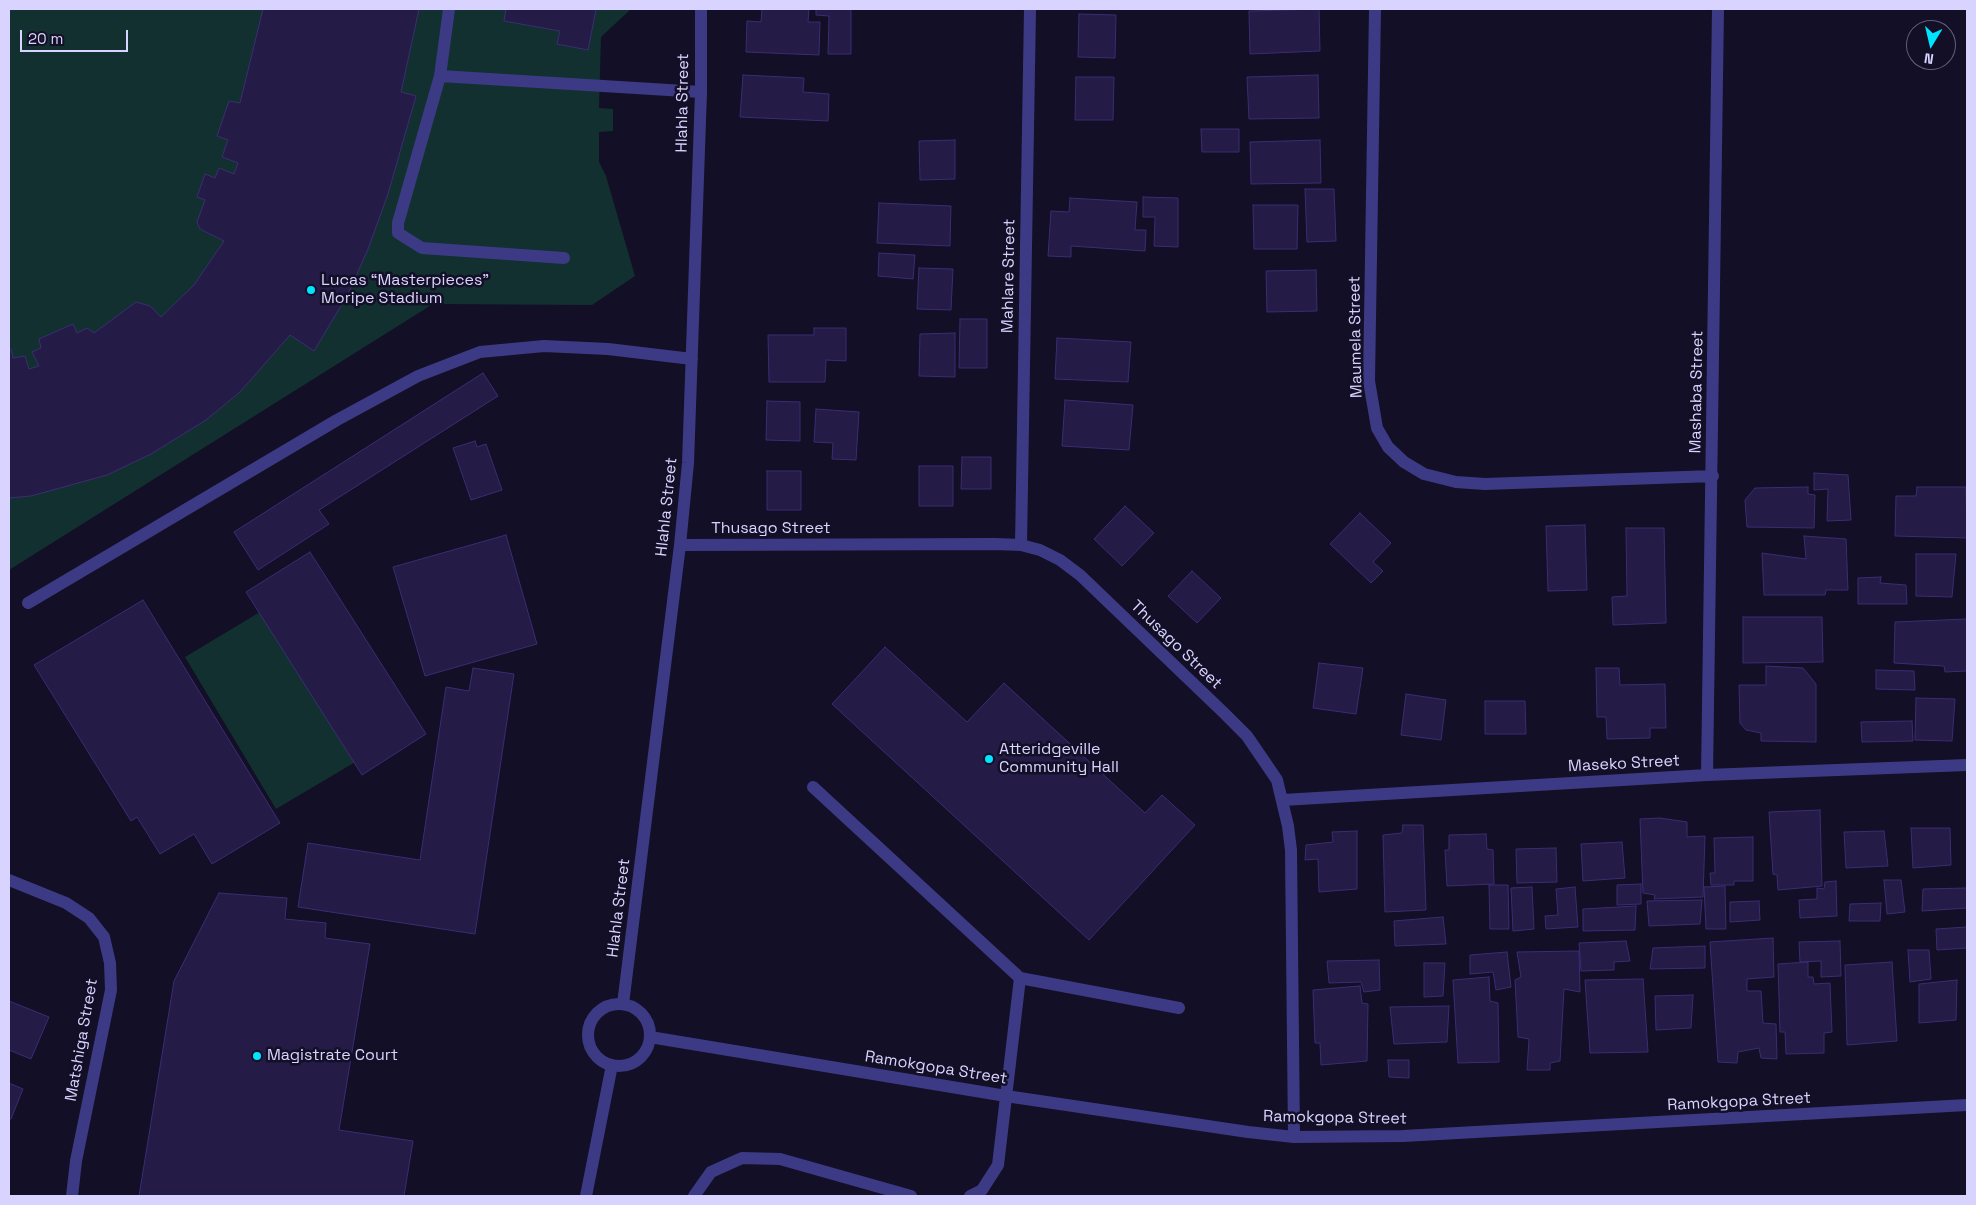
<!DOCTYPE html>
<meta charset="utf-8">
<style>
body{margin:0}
#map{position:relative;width:1976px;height:1205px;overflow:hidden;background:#130f26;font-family:"Space Grotesk",sans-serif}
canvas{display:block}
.frame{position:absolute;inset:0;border:10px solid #d9d4ff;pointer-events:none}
.north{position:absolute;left:1906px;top:20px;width:50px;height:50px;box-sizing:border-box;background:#130f26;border:1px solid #625e7d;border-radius:50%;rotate:189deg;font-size:14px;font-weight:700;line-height:20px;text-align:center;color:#d9d4ff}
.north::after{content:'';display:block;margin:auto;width:18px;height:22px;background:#00e5ff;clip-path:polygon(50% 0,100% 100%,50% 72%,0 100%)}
.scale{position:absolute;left:20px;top:30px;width:108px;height:22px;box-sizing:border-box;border:2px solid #d9d4ff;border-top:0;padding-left:6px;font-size:15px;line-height:18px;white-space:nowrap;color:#d9d4ff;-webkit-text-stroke:4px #130f26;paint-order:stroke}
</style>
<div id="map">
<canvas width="1976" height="1205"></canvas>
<div class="frame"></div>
<div class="north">N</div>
<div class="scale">20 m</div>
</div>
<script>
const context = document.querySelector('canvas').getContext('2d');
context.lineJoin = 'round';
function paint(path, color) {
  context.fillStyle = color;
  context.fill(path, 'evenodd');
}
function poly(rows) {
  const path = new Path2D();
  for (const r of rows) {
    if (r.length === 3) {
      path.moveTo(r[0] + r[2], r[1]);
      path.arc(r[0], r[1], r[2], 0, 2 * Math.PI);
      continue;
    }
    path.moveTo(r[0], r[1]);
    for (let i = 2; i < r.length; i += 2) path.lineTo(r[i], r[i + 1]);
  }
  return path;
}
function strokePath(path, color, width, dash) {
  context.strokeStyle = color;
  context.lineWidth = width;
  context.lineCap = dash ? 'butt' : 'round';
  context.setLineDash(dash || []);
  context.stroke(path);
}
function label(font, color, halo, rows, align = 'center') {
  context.font = font + ' "Space Grotesk",sans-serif';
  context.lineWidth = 5;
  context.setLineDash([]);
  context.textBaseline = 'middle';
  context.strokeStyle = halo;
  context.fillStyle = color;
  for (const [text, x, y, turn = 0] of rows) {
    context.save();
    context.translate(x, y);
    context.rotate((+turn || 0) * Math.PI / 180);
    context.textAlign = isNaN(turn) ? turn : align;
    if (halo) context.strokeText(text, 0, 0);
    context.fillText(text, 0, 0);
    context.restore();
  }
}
paint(poly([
 [9,9,631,9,601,37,599,108,613,109,613,131,599,132,599,162,606,176,635,276,592,305,433,304,9,570],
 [265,609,357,761,276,809,185,657]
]), '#12302f');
const building = poly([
 [263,9,419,9,401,92,416,96,388,194,368,249,348,294,314,351,290,335,240,392,206,420,151,454,107,475,31,496,9,498,9,349,11,349,13,358,25,356,29,369,39,366,32,352,41,348,39,339,73,324,77,333,87,328,94,333,136,302,150,306,161,317,194,285,224,241,200,229,197,222,205,200,197,197,205,174,215,178,219,168,234,174,238,163,222,157,228,140,217,136,229,101,240,103,263,9],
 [506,9,596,9,588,50,557,44,560,31,504,21,506,9],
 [762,9,809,9,808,22,820,22,819,55,746,52,747,21,761,22,762,9],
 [816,9,851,9,851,54,828,54,829,16,816,15,816,9],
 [1319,9,1320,51,1250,54,1249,11,1319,9],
 [1079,14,1116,15,1115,58,1078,57,1079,14],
 [743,75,804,78,803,92,829,94,828,121,740,117,743,75],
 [1318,75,1319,118,1249,119,1247,77,1318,75],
 [1076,77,1114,77,1113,120,1075,120,1076,77],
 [1201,129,1239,129,1239,152,1202,152,1201,129],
 [955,140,955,179,920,180,919,141,955,140],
 [1320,140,1321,183,1251,184,1250,142,1320,140],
 [1305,189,1334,189,1336,241,1307,242,1305,189],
 [1143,197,1178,198,1178,247,1154,246,1155,217,1143,217,1143,197],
 [1070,198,1137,202,1135,230,1146,230,1145,251,1071,246,1071,257,1048,256,1051,211,1069,212,1070,198],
 [879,203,951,206,950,246,877,243,879,203],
 [1253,205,1298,205,1297,249,1254,249,1253,205],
 [879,253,915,255,913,279,878,276,879,253],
 [919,268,953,269,951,310,917,309,919,268],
 [1316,270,1317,311,1267,312,1266,271,1316,270],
 [960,319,987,319,987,368,959,368,960,319],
 [814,328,846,328,846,361,826,360,825,382,769,382,768,335,814,335,814,328],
 [955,333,955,377,919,376,920,334,955,333],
 [1057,338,1131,342,1128,382,1055,379,1057,338],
 [483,373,498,396,319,510,329,524,258,570,234,532,483,373],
 [1065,400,1133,405,1129,450,1062,446,1065,400],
 [767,401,800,402,800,441,766,440,767,401],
 [816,409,859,412,856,460,832,459,833,443,814,442,816,409],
 [475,441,477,447,486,444,502,490,471,500,453,448,475,441],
 [962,457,991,457,991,489,961,489,962,457],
 [919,466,953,466,953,506,919,506,919,466],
 [767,471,801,471,801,510,767,510,767,471],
 [1814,473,1848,475,1851,520,1827,521,1828,489,1814,490,1814,473],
 [1808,487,1808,494,1815,495,1814,528,1747,527,1745,500,1755,488,1808,487],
 [1917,487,1966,487,1967,538,1895,536,1896,496,1916,496,1917,487],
 [1125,506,1154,533,1122,566,1094,539,1125,506],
 [1360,513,1391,543,1373,562,1383,571,1371,583,1330,544,1360,513],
 [1585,525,1587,590,1548,591,1546,526,1585,525],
 [1626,528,1664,528,1666,623,1613,625,1612,597,1627,596,1626,528],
 [506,535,537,644,425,676,393,567,506,535],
 [1804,536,1846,539,1848,590,1826,590,1825,595,1764,595,1762,553,1806,559,1804,536],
 [310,552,426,734,362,775,246,592,310,552],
 [1916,554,1956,554,1952,597,1916,596,1916,554],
 [1192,571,1221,598,1197,623,1168,596,1192,571],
 [1881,577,1880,583,1906,585,1907,604,1858,604,1858,578,1881,577],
 [143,600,280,823,212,864,194,834,160,854,137,817,131,821,34,665,143,600],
 [1743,617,1822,617,1823,662,1743,663,1743,617],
 [1967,619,1967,671,1945,672,1944,666,1894,663,1895,622,1967,619],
 [885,647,967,722,1004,683,1145,813,1162,795,1195,825,1089,940,832,704,885,647],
 [1319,663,1363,668,1356,714,1313,708,1319,663],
 [1766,666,1803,668,1816,684,1816,742,1761,741,1761,733,1746,730,1740,723,1739,685,1766,685,1766,666],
 [473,668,514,674,475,934,298,907,308,843,420,860,446,687,469,691,473,668],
 [1596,668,1619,668,1620,685,1665,684,1666,728,1650,728,1650,738,1607,739,1606,717,1597,717,1596,668],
 [1876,670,1914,671,1915,690,1876,689,1876,670],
 [1406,694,1446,700,1441,740,1401,735,1406,694],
 [1916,698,1955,699,1952,741,1915,740,1916,698],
 [1485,701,1525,701,1526,734,1485,734,1485,701],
 [1912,721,1913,741,1862,742,1861,722,1912,721],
 [1820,810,1822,886,1778,890,1777,875,1773,874,1769,812,1820,810],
 [1660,818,1687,822,1687,837,1705,836,1703,897,1654,899,1655,895,1643,893,1640,819,1660,818],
 [1403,825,1423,825,1426,910,1385,912,1383,835,1402,833,1403,825],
 [1911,828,1950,828,1951,865,1913,868,1911,828],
 [1357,831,1357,889,1319,892,1318,859,1305,860,1306,845,1333,842,1332,832,1357,831],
 [1884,831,1888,866,1846,868,1844,832,1884,831],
 [1486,834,1487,849,1493,850,1494,884,1447,886,1445,850,1449,850,1449,835,1486,834],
 [1753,837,1753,881,1734,881,1734,885,1711,885,1710,873,1715,873,1714,838,1753,837],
 [1622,842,1625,878,1583,881,1581,844,1622,842],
 [1556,848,1557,882,1517,883,1516,849,1556,848],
 [1884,880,1901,880,1905,912,1887,914,1884,880],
 [1836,881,1837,916,1800,918,1799,900,1817,899,1817,888,1824,889,1825,882,1836,881],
 [1641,884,1641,904,1617,905,1617,885,1641,884],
 [1489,885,1508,885,1509,929,1490,929,1489,885],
 [1725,886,1726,929,1706,929,1704,887,1725,886],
 [1532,887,1534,929,1513,931,1511,888,1532,887],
 [1575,887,1578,927,1546,929,1545,916,1558,915,1556,889,1575,887],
 [1967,888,1967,908,1922,911,1923,889,1967,888],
 [219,893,287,898,285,919,326,923,325,938,370,944,339,1130,413,1141,404,1196,139,1196,174,981,219,893],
 [1702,900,1700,924,1649,926,1647,901,1702,900],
 [1759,901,1760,920,1730,922,1730,902,1759,901],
 [1881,903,1880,921,1849,921,1850,904,1881,903],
 [1636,906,1635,930,1583,931,1583,909,1636,906],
 [1443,917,1446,944,1395,946,1394,921,1443,917],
 [1967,927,1967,948,1937,950,1936,929,1967,927],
 [1773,938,1774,977,1747,979,1747,991,1761,991,1763,1023,1776,1024,1777,1059,1761,1058,1759,1048,1738,1052,1737,1063,1718,1062,1710,942,1773,938],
 [1626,941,1630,961,1614,962,1614,970,1581,971,1579,943,1626,941],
 [1840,941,1841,976,1821,977,1821,961,1800,962,1799,942,1840,941],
 [1705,946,1705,968,1650,969,1653,948,1705,946],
 [1908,950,1929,950,1931,979,1910,982,1908,950],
 [1579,951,1580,992,1564,989,1560,1061,1550,1063,1550,1070,1527,1070,1529,1039,1518,1037,1515,980,1521,977,1517,952,1579,951],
 [1507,952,1511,987,1496,990,1493,972,1470,974,1470,955,1507,952],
 [1379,960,1380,990,1364,992,1361,982,1329,983,1327,961,1379,960],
 [1808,962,1808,977,1813,977,1814,984,1830,983,1832,1032,1824,1033,1824,1053,1786,1054,1785,1032,1780,1032,1778,964,1808,962],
 [1892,962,1897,1041,1847,1045,1845,965,1892,962],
 [1424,963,1445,963,1443,996,1424,997,1424,963],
 [1489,977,1490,1001,1498,1003,1499,1062,1458,1063,1453,980,1489,977],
 [1643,979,1648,1052,1590,1053,1585,980,1643,979],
 [1957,980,1956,1020,1919,1023,1919,984,1957,980],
 [1360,986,1362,1003,1368,1004,1367,1061,1321,1065,1320,1043,1315,1043,1313,990,1360,986],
 [1693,995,1691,1028,1656,1030,1655,996,1693,995],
 [9,1001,49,1017,31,1059,9,1050,9,1001],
 [1449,1006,1447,1042,1394,1044,1390,1007,1449,1006],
 [1388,1060,1409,1060,1409,1078,1389,1077,1388,1060],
 [9,1083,23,1089,11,1119,9,1119,9,1083]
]);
paint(building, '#241b47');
strokePath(building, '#3b2d73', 1);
strokePath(poly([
 [449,9,440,76,398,223,398,233,422,248,564,258],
 [1375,9,1369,381,1377,428,1388,447,1404,462,1424,474,1456,482,1485,484,1713,476],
 [440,76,701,92],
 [680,545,995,544,1021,545,1040,550,1060,560,1080,575,1224,713,1247,736,1277,780,1288,826,1291,850,1294,1137],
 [1021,545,1030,9],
 [28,603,337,420,418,376,480,352,544,346,608,349,692,359],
 [1707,775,1718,9],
 [813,787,1020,978,1179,1008],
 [1283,800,1707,775,1967,765],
 [9,880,66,903,89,918,104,937,110,963,111,990,76,1161,72,1196],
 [623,1004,680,545,688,463,701,92,701,9],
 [619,1035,31],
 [650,1037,1006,1096,1248,1132,1294,1137,1403,1136,1967,1105],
 [586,1196,612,1065],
 [694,1196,711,1172,742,1158,780,1159,911,1196],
 [970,1196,982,1190,998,1165,1020,978]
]), '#3d3a85', 12);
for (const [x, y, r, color] of [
 [311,290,5,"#00e5ff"],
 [989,759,5,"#00e5ff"],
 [257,1056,5,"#00e5ff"]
]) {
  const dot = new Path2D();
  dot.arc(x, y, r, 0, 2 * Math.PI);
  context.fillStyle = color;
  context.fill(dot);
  strokePath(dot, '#130f26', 2);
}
label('16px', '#d9d4ff', '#130f26', [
 ["Hlahla Street",683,103,-89],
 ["Mahlare Street",1009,276,-89],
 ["Maumela Street",1356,337,-91],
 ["Mashaba Street",1697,392,-89],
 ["Hlahla Street",667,507,-84],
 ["Thusago Street",771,529],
 ["Thusago Street",1176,645,44],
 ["Maseko Street",1624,764,-3],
 ["Hlahla Street",619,908,-83],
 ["Matshiga Street",82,1040,-80],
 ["Ramokgopa Street",936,1068,9],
 ["Ramokgopa Street",1739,1102,-3],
 ["Ramokgopa Street",1335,1118,1]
]);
label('16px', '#d9d4ff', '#130f26', [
 ["Lucas “Masterpieces”",321,281],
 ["Moripe Stadium",321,299],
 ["Atteridgeville",999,750],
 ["Community Hall",999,768],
 ["Magistrate Court",267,1056]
], 'left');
</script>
